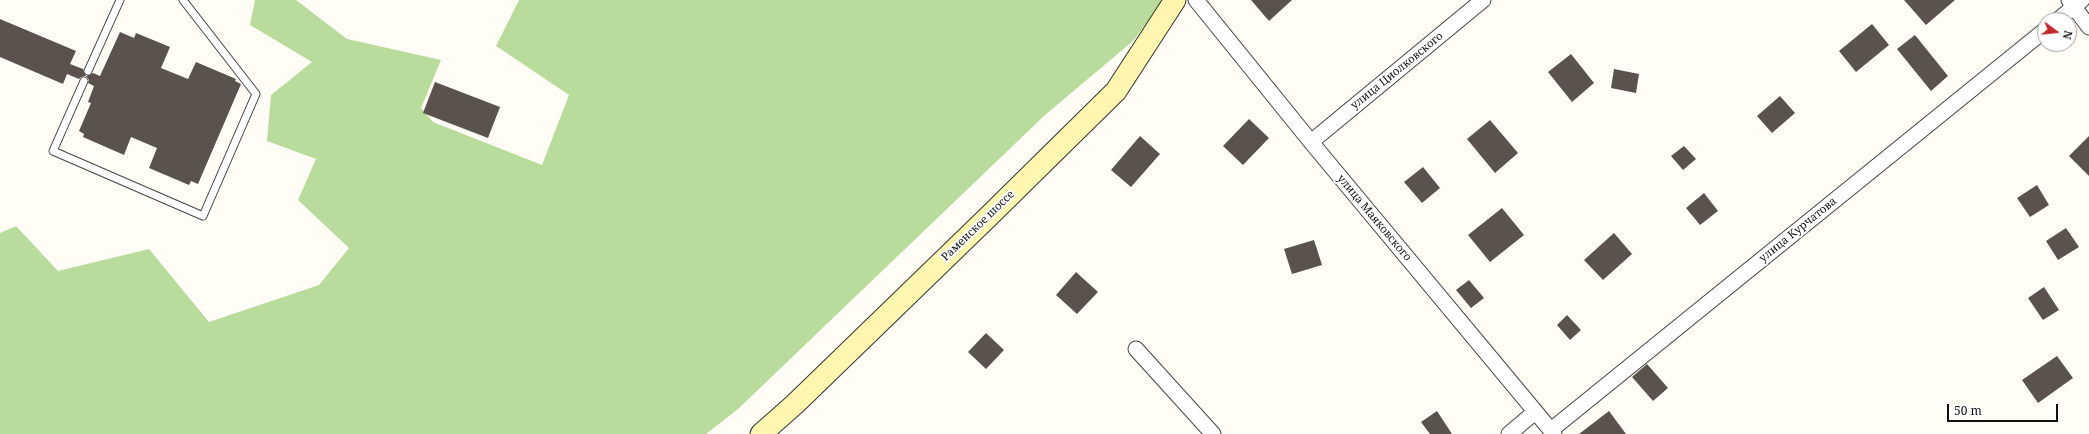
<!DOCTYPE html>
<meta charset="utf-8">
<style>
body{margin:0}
#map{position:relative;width:2089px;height:434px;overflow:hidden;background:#fffdf5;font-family:"Noto Serif",serif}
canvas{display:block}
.north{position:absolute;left:2037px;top:12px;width:40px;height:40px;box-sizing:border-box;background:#fff;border:1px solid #a0a0a0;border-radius:50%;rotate:105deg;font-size:11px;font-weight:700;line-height:16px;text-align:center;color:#111}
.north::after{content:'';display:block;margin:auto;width:14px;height:18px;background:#c4262e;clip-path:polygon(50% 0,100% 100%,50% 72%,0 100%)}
.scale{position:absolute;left:1947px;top:404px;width:111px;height:18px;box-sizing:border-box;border:2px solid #111;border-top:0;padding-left:5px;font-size:12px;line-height:14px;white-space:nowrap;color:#111;-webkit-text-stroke:3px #fff;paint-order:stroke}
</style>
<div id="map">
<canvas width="2089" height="434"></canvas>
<div class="north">N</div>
<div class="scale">50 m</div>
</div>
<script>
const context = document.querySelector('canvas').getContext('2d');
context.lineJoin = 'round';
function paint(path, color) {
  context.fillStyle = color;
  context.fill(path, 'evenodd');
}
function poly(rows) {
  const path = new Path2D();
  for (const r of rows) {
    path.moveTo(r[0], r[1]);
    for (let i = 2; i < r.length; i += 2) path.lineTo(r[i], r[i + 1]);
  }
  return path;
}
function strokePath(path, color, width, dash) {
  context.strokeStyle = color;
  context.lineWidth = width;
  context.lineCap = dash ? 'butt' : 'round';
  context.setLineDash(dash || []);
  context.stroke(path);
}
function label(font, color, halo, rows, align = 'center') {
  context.font = font + ' "Noto Serif",serif';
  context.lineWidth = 4;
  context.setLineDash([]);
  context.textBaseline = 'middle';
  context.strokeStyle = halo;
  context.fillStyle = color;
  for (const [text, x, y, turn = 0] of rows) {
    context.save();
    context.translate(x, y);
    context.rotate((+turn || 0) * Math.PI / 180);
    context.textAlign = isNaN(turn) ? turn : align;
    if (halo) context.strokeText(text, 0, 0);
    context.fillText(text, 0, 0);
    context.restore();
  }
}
paint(poly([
 [255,0,296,0,347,39,441,60,421,108,433,122,542,165,569,95,496,46,519,0,1164,0,1133,41,1045,115,738,409,706,434,0,434,0,233,16,226,58,271,149,249,209,322,319,285,349,248,298,200,316,159,267,141,271,95,312,62,250,25]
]), '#b9dc9c');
paint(poly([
 [1251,0,1292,0,1269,21],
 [1904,0,1955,0,1926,25],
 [0,19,76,51,70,64,83,69,86,76,93,73,100,76,120,32,134,38,136,33,170,47,161,68,188,79,196,62,236,79,235,81,241,84,198,184,191,181,189,185,149,168,157,148,131,137,124,155,83,137,84,134,79,131,91,103,88,102,94,86,88,83,89,80,86,76,81,77,79,79,67,74,63,84,0,57],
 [1872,24,1889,45,1856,72,1839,51],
 [1915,35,1948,76,1931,91,1897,49],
 [1571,54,1594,83,1572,102,1548,72],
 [1614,69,1639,74,1636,93,1611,88],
 [435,82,500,107,488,138,423,113],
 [1780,96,1795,113,1772,133,1757,116],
 [1249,119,1269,138,1243,165,1223,146],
 [1490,120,1518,153,1495,173,1467,139],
 [1140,136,1160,154,1131,187,1111,170],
 [2089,136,2089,176,2069,156],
 [1684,146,1696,159,1683,170,1671,156],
 [1423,167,1440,188,1422,203,1404,182],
 [2037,185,2049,205,2030,217,2017,198],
 [1704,193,1718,211,1700,225,1686,208],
 [1502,208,1524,235,1490,262,1468,235],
 [2066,228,2079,247,2058,260,2046,241],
 [1614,233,1632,254,1603,280,1584,260],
 [1314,240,1322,265,1292,274,1284,249],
 [1076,272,1098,292,1077,314,1056,295],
 [1469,280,1484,298,1471,308,1456,290],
 [2044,287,2059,310,2043,320,2028,298],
 [1567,315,1581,330,1570,340,1557,325],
 [986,333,1004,350,986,369,968,352],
 [2057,356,2073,378,2038,403,2022,380],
 [1647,364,1668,388,1653,401,1632,377],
 [1437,411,1452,434,1430,434,1421,422],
 [1609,411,1626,434,1579,434]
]), '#5a524d');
const lane = poly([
 [88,71,120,0],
 [84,81,53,151,203,216,256,94,183,0]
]);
const street = poly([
 [1196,0,1311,142,1554,434],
 [2069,0,2089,27],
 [2058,20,2082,0],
 [1311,142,1483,0],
 [1136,349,1213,434],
 [1551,430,2045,30],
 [1509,434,1535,412]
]);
const secondary = poly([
 [761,434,795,404,987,218,1116,91,1175,0]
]);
strokePath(lane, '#444', 9);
strokePath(street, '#444', 17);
strokePath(secondary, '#333', 23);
strokePath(lane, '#fff', 7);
strokePath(street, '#fff', 15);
strokePath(secondary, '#fff6b0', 21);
label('11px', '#111', '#fff', [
 ["улица Циолковского",1397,71,-39],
 ["улица Маяковского",1374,218,50],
 ["Раменское шоссе",978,226,-44],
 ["улица Курчатова",1798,230,-39]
]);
</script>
